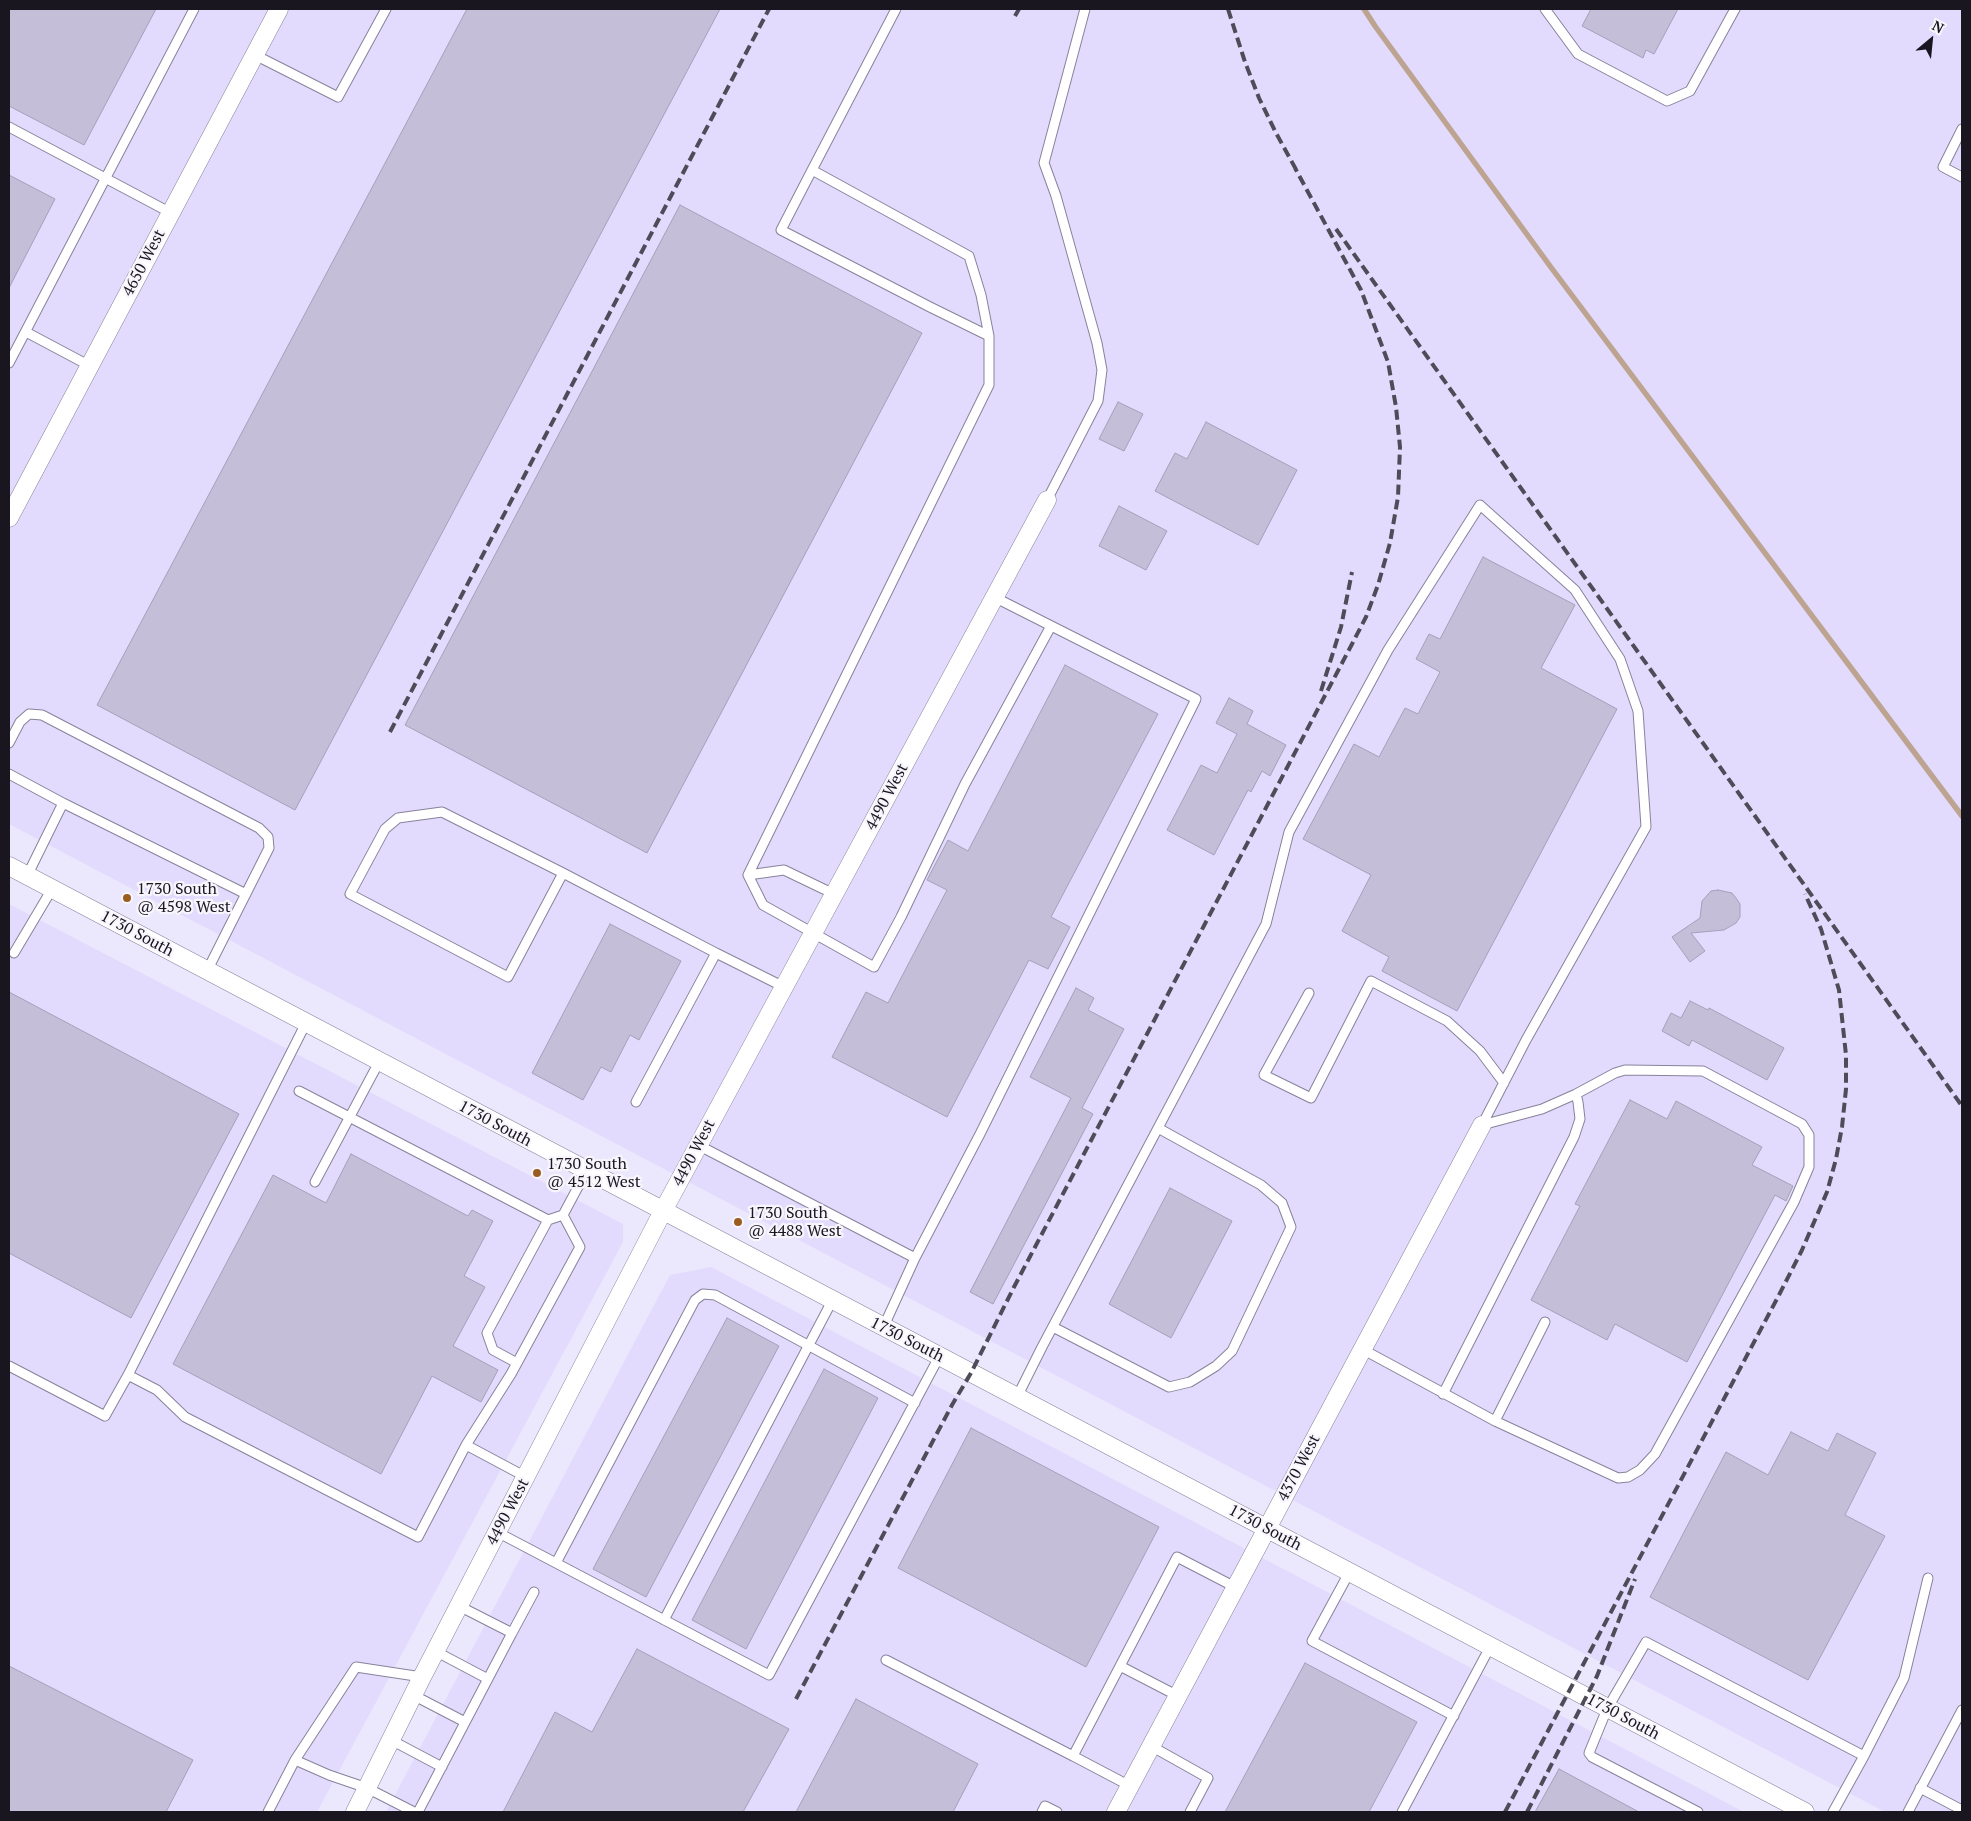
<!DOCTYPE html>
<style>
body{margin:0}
#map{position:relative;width:1971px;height:1821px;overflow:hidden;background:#ebe7fd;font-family:"PT Serif",serif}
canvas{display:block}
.frame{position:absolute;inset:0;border:10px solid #191620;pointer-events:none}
.north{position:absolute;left:1906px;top:15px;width:50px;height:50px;-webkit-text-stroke:4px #f8f6fc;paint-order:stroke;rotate:28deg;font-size:14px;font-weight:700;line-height:20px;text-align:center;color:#191620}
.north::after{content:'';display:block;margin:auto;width:18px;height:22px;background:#191620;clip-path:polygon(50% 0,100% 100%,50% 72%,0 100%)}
</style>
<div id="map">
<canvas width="1971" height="1821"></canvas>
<div class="frame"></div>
<div class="north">N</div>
</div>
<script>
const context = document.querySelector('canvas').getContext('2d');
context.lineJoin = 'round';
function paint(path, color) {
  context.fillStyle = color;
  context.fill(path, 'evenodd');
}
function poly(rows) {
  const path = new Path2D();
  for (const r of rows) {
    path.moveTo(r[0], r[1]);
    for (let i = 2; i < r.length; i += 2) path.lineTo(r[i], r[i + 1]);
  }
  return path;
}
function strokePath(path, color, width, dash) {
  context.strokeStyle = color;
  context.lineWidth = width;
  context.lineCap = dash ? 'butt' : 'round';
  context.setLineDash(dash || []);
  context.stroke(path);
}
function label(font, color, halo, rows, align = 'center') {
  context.font = font + ' "PT Serif",serif';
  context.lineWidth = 4.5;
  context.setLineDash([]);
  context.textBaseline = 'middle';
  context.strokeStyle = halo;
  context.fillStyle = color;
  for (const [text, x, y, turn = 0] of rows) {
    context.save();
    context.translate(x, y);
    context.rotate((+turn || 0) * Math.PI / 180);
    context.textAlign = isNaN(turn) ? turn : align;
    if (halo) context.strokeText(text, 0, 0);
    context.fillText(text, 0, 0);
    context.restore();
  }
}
paint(poly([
 [9,9,1962,9,1962,1812,1885,1812,9,824],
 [9,904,623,1224,623,1242,317,1812,9,1812],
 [711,1267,1744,1812,386,1812,670,1275]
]), '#e3dbfd');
strokePath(poly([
 [1364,9,1375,26,1550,266,1962,816]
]), '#bda490', 5.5);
const building = poly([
 [9,9,156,9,84,145,9,106,9,9],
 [467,9,720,9,295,810,97,705,467,9],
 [1591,9,1678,9,1654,54,1646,50,1643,58,1582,26,1591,9],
 [9,175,55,199,9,288,9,175],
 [680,205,922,333,647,853,405,725,680,205],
 [1118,402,1143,414,1124,451,1099,439,1118,402],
 [1206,422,1297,470,1258,545,1155,491,1175,453,1187,459,1206,422],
 [1119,506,1167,531,1146,570,1099,546,1119,506],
 [1483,557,1575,605,1541,668,1617,709,1457,1011,1382,971,1389,957,1342,931,1371,875,1303,839,1354,744,1379,757,1405,708,1418,714,1440,672,1416,659,1429,634,1440,639,1483,557],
 [1065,665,1158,714,1051,917,1070,927,1048,969,1029,960,947,1117,832,1057,866,992,888,1003,947,890,927,880,948,840,968,851,1065,665],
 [1229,698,1253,711,1247,724,1286,745,1270,776,1262,771,1251,792,1248,790,1214,855,1167,830,1201,765,1217,773,1237,734,1216,723,1229,698],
 [1718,890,1732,893,1736,898,1740,904,1740,917,1736,923,1724,930,1691,933,1705,951,1690,962,1672,937,1700,918,1702,901,1711,891,1718,890],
 [610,924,681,961,639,1040,630,1035,611,1072,601,1067,583,1100,532,1073,610,924],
 [1076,988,1094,998,1088,1010,1124,1029,1082,1108,1093,1114,993,1304,970,1292,1071,1098,1030,1077,1076,988],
 [9,992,239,1114,131,1318,9,1253,9,992],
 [1690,1001,1708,1010,1709,1008,1784,1048,1767,1080,1692,1040,1689,1046,1662,1031,1671,1013,1681,1018,1690,1001],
 [1630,1100,1667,1119,1676,1101,1762,1147,1752,1165,1793,1186,1786,1201,1775,1195,1687,1362,1615,1324,1607,1340,1531,1300,1580,1206,1575,1204,1630,1100],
 [351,1154,468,1216,472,1210,493,1221,464,1276,485,1287,453,1346,498,1370,481,1402,432,1376,381,1474,173,1364,273,1175,326,1203,351,1154],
 [1170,1188,1232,1221,1171,1338,1109,1304,1170,1188],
 [727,1318,779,1346,646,1597,593,1569,727,1318],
 [824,1369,878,1398,746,1649,692,1620,824,1369],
 [971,1428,1159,1527,1086,1667,898,1568,971,1428],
 [1791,1432,1828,1451,1837,1433,1876,1453,1845,1515,1885,1536,1808,1680,1650,1597,1726,1452,1768,1475,1791,1432],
 [637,1649,789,1729,743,1812,503,1812,555,1712,592,1732,637,1649],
 [1305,1663,1417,1722,1369,1812,1225,1812,1305,1663],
 [9,1666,193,1760,166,1812,9,1812,9,1666],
 [856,1699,978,1764,953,1812,796,1812,856,1699],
 [1559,1769,1639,1812,1535,1812,1559,1769]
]);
paint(building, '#c4bed9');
strokePath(building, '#a6a0ba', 1);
const lane = poly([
 [1545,9,1578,54,1667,101,1690,91,1735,9],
 [255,55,338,97,386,9],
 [9,127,171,213],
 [1962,129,1943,167,1962,177],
 [812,170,781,230,930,307,989,336],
 [26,332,90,366],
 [9,363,194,9],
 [1047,500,1098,401,1102,370,1097,343,1056,196,1044,163,1085,9],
 [9,743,20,722,29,714,42,715,259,828,268,837,269,848,207,971],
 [9,774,63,803,27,876],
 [63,803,246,894],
 [563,873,508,977,350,894,385,829,398,818,442,812,563,873,716,953],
 [748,875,989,385,989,336,981,295,969,256,812,170,896,9],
 [834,894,784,870,748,875,763,905,874,967,901,917,965,784,1051,626],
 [14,953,52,889],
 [1309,993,1264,1075,1311,1098,1371,981,1447,1021,1480,1051,1504,1083],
 [299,1091,548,1220],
 [636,1102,716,953,784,987],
 [698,1145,915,1258,883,1328],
 [315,1182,379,1062],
 [915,1258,980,1134,1196,699,994,597],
 [1053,1327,1169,1387,1190,1382,1216,1366,1232,1351,1291,1227,1282,1203,1261,1185,1158,1128],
 [1362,1349,1495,1421,1545,1322],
 [517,1363,493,1350,487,1333,548,1220,563,1215,586,1172],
 [9,1366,105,1416,128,1375,306,1023],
 [128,1375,157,1390,185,1417,418,1537,466,1445,511,1374,580,1247,563,1215],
 [1443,1394,1574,1137,1580,1119,1578,1102,1576,1094,1542,1109,1482,1125],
 [1017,1397,1042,1347,1266,924,1289,832,1388,650,1480,505,1575,590,1620,659,1638,711,1646,827,1526,1040,1482,1125],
 [1495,1421,1618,1478,1628,1477,1640,1470,1655,1454,1794,1202,1809,1167,1809,1135,1802,1124,1703,1071,1625,1070,1615,1073,1576,1094],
 [466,1445,526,1477],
 [497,1532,769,1675,939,1357],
 [556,1563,695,1300,703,1294,715,1295,915,1403],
 [1349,1573,1312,1641,1454,1716],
 [664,1620,832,1301],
 [512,1633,534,1592],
 [435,1651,488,1679],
 [886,1660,1073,1756],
 [1120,1666,1178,1696],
 [413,1695,465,1722],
 [391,1740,442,1767],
 [1151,1746,1208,1778,1190,1812],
 [1864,1756,1904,1678,1928,1578],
 [295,1760,329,1775,367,1788,414,1812],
 [1130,1786,1073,1756,1177,1557,1235,1587],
 [1920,1788,1962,1810],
 [268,1812,295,1760,356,1667,422,1677],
 [418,1812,512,1633,459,1606],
 [1042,1812,1045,1806,1057,1812],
 [1402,1812,1490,1647],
 [1698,1812,1592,1757,1589,1753,1607,1709,1646,1642,1864,1756,1833,1812],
 [1908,1812,1962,1710]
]);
const street = poly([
 [9,518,279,9],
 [9,866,1805,1812],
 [355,1812,422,1677,663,1211,1047,500],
 [1116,1812,1482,1125]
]);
strokePath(lane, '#88829b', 11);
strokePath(street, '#88829b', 19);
strokePath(lane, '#fff', 9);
strokePath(street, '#fff', 18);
strokePath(poly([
 [1228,9,1245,62,1259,98,1276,133,1298,173],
 [1015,16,1019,9],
 [1336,229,1962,1106],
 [1321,691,1341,627,1352,572],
 [390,732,769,9],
 [796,1699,952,1405,971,1373,1014,1287,1351,646,1366,617,1378,585,1390,543,1398,497,1400,447,1396,407,1388,362,1361,290,1295,168],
 [1505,1812,1779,1295,1802,1250,1827,1192,1836,1159,1842,1127,1846,1089,1846,1055,1839,990,1821,929,1805,894],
 [1527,1812,1597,1676,1635,1579]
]), '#4f4c59', 4, [10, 5]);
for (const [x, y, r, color] of [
 [127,898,5,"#9a5d20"],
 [537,1173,5,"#9a5d20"],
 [738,1222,5,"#9a5d20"]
]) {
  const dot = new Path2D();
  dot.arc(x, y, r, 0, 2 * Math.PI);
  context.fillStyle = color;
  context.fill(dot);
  strokePath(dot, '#f8f6fc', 2);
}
label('16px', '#191620', '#f8f6fc', [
 ["4650 West",144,263,-62],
 ["4490 West",887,797,-62],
 ["1730 South",137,934,28],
 ["1730 South",495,1124,28],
 ["4490 West",694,1153,-62],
 ["1730 South",907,1340,27],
 ["4370 West",1299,1468,-62],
 ["4490 West",508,1512,-62],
 ["1730 South",1265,1528,28],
 ["1730 South",1623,1717,28]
]);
label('16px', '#191620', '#f8f6fc', [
 ["1730 South",137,889],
 ["@ 4598 West",137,907],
 ["1730 South",547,1164],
 ["@ 4512 West",547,1182],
 ["1730 South",748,1213],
 ["@ 4488 West",748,1231]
], 'left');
</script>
